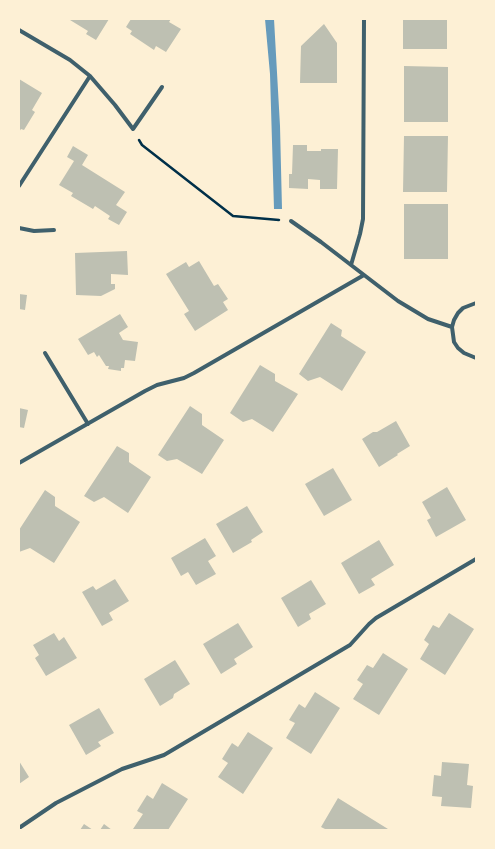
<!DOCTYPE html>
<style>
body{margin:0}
#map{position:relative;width:495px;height:849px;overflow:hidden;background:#fdf0d5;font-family:Figtree,sans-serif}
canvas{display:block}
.frame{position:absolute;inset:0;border:20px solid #fdf0d5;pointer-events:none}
</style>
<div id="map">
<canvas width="495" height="849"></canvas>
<div class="frame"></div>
</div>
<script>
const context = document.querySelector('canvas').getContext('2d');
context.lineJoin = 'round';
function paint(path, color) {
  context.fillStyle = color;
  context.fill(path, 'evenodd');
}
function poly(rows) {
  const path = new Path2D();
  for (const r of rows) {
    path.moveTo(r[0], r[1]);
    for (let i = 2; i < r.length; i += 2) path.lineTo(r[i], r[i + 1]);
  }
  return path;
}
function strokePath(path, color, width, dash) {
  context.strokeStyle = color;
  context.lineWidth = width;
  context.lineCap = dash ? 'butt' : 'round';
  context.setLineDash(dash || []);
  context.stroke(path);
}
paint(poly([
 [265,19,274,19,280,126,282,209,274,209,270,74]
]), '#669bbc');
paint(poly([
 [71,19,109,19,96,40,86,34,88,31,70,20],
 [131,19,171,19,169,22,181,29,166,52,156,46,154,50,130,34,132,31,126,27],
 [403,19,447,19,447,49,403,49],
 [324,24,337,43,337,83,300,83,301,46],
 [404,66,448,67,448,122,404,122],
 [19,79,42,93,32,110,35,112,24,130,21,129,19,132],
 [404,136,448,136,447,192,403,192],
 [293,145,307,145,307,151,321,151,321,149,338,149,337,189,320,189,320,180,308,179,308,189,289,188,289,174,292,174],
 [73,146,88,155,82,165,125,192,116,205,127,212,119,225,108,219,110,216,95,206,93,209,71,196,73,193,59,185,74,161,67,157],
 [404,204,448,204,448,259,404,259],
 [127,251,128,275,111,274,111,284,115,284,115,289,101,296,76,295,75,253],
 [199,261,214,286,218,284,228,299,223,302,228,310,195,331,184,314,189,311,166,274,186,262,189,267],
 [19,294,27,295,25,310,19,309],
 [120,314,128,327,119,333,123,340,138,342,135,361,125,360,124,368,121,368,121,371,108,369,109,366,106,366,99,355,97,357,94,352,88,355,78,339],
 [331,323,342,330,341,336,366,352,342,391,320,377,308,381,299,374],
 [260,365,275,374,275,381,298,394,273,432,252,419,243,422,230,413],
 [190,406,202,414,202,425,224,440,202,474,177,459,167,461,158,455],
 [19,408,28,410,24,428,19,427],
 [396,421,410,446,397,454,398,455,379,467,362,439,373,432,377,432],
 [117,446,129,453,129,462,151,477,128,513,104,497,94,502,84,496],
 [333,468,352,500,324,516,305,484],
 [447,487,466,520,436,537,427,520,431,518,422,502],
 [45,490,55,497,55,506,80,522,54,563,30,548,19,552,19,530],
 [247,506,263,532,251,540,252,542,233,553,216,524],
 [205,538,216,556,208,561,216,574,196,585,188,572,181,576,171,558],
 [379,540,394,565,371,579,375,585,359,594,341,563],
 [115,579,129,601,109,613,113,620,102,626,82,592,93,586,96,590],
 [311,580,326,604,309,614,311,619,298,627,281,598],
 [449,613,474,629,445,675,420,659,429,644,424,640,433,625,439,628],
 [238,623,253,647,234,659,237,664,221,674,203,644],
 [54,633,59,641,64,637,77,658,46,676,35,658,39,655,33,645],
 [383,653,408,669,379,715,353,699,363,684,357,680,367,665,373,668],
 [175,660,190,684,174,694,173,698,160,706,144,679],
 [315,692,340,708,311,754,286,738,295,723,289,720,299,704,305,708],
 [99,708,114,733,98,742,101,746,86,755,69,725],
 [248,732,273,748,243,794,218,777,228,763,222,759,232,743,238,747],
 [19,761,29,777,19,784],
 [442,762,469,764,467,785,473,786,471,808,441,806,442,797,432,796,434,775,441,776],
 [162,783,188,799,168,830,135,830,133,829,143,814,137,811,147,795,153,799],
 [338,798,388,829,387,830,327,830,321,827],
 [84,824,93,830,80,830],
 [104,824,112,830,100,830]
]), '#bec0b2');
strokePath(poly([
 [139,140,142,145,233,216,279,220]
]), '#003049', 2.5);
strokePath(poly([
 [19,30,70,60,90,76,115,105,133,129,162,87],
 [19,186,90,76],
 [291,221,321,242,398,301,428,319,452,327],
 [19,228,34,231,54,230],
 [351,265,360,234,363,219,364,19],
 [476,303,463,308,458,313,454,320,452,327,454,342,458,348,464,353,476,358],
 [45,353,88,424],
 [19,463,145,391,157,385,184,378,194,373,364,275],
 [19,828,56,803,122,769,164,755,350,645,369,624,376,618,476,559]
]), '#3f606c', 4);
</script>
